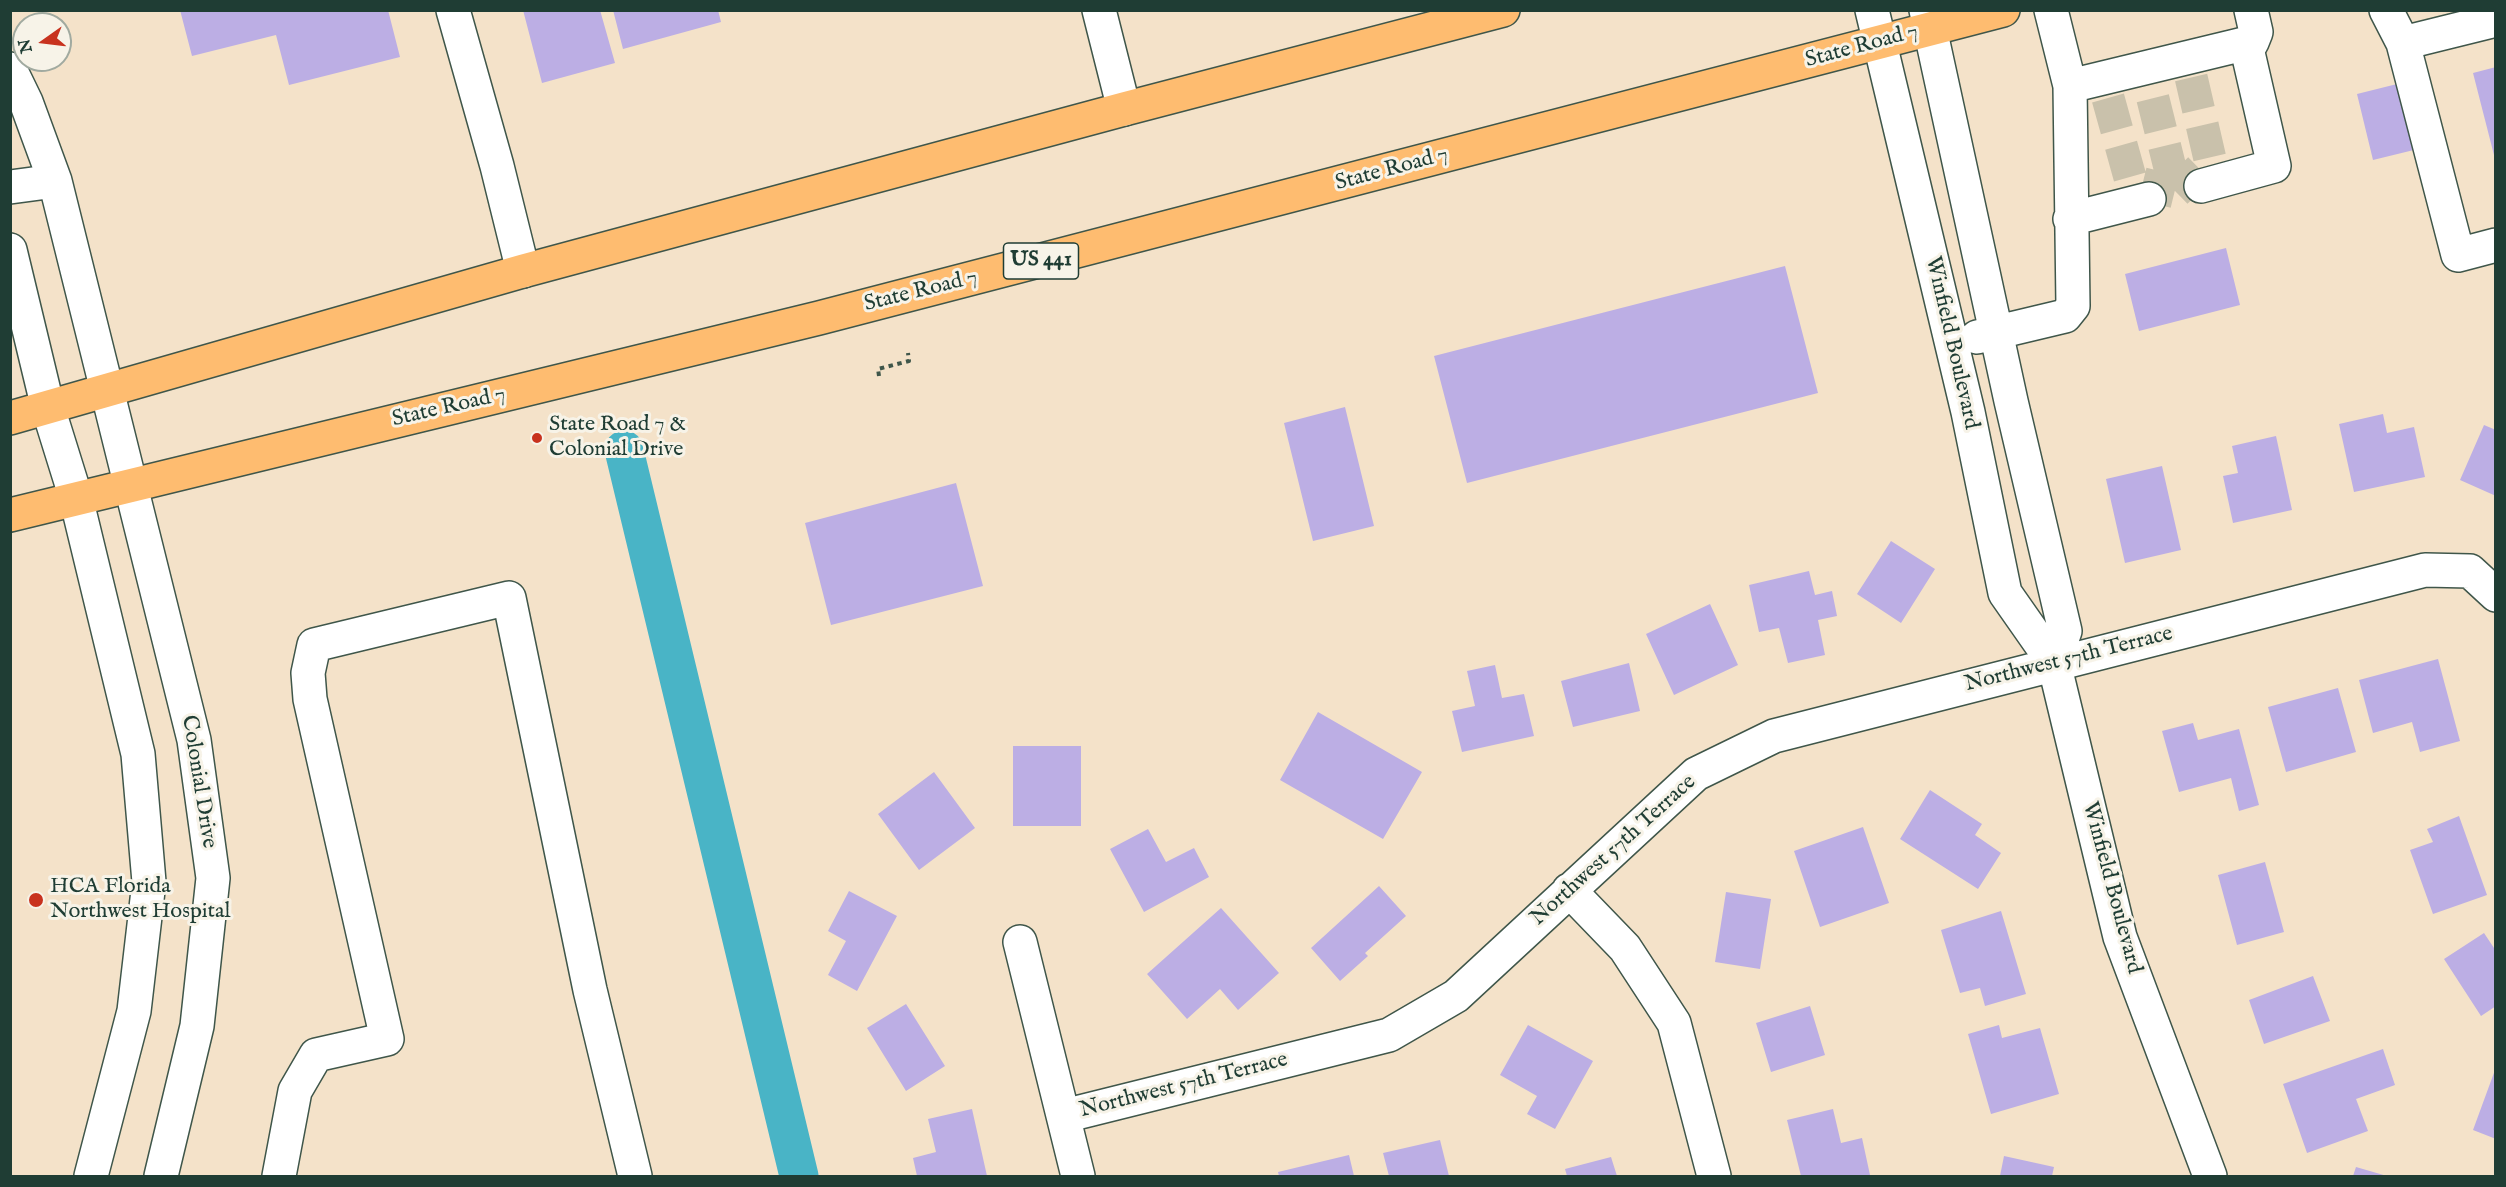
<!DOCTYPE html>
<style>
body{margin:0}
#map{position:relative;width:2506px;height:1187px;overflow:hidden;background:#f4e2c9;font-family:"IM FELL English",serif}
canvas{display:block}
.frame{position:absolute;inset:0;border:12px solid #1f3d34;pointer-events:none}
.north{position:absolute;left:12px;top:12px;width:60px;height:60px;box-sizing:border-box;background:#f7f3e8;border:2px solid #a1aaa0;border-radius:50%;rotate:256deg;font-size:16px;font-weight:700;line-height:24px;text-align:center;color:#1f3d34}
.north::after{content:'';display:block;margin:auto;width:21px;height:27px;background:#c8321e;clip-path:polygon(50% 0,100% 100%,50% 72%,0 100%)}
</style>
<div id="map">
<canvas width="2506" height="1187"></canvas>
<div class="frame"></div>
<div class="north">N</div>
</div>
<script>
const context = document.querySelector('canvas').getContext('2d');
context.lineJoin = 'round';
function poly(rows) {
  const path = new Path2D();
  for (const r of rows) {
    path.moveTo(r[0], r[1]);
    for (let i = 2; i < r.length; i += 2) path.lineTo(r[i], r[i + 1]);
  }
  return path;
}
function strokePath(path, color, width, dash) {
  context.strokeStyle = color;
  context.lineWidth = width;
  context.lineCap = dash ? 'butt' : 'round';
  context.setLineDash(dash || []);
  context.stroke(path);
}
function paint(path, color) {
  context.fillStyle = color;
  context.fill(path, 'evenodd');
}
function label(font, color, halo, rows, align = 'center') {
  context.font = font + ' "IM FELL English",serif';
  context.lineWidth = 6;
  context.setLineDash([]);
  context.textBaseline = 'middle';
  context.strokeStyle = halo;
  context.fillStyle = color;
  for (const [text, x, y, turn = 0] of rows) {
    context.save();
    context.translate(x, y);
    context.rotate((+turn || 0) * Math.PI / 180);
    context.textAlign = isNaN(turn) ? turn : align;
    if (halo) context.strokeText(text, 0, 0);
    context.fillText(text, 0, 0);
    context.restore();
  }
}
strokePath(poly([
 [624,450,799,1176]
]), '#49b4c6', 39);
paint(poly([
 [180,10,388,10,400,57,289,85,276,35,192,56],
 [523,10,600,10,615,63,542,83],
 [613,10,718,10,721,22,623,49],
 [2496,67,2496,159,2495,159,2473,73],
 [2405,82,2422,148,2373,160,2357,94],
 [2226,248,2240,305,2139,331,2125,274],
 [1785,266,1818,393,1467,483,1434,356],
 [1345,407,1374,526,1313,541,1284,423],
 [2383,414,2387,433,2414,427,2425,477,2354,492,2339,424],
 [2484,425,2496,430,2496,496,2460,480],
 [2276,436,2292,510,2233,523,2223,476,2238,473,2232,446],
 [2162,466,2181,550,2125,563,2106,479],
 [956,483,983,586,831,625,805,523],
 [1891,541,1935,569,1901,623,1857,594],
 [1809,571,1815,595,1832,591,1837,616,1818,620,1825,655,1788,663,1779,628,1759,632,1749,585],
 [1710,604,1738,665,1674,695,1646,634],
 [2438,659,2460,741,2420,752,2412,722,2373,733,2359,680],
 [1629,663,1640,711,1573,727,1561,681],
 [1495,665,1502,698,1524,694,1534,736,1462,752,1452,711,1475,706,1467,671],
 [2338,688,2356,752,2286,772,2268,707],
 [1318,712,1422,772,1383,839,1280,780],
 [2193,723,2198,740,2239,729,2259,805,2239,811,2231,778,2179,792,2162,731],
 [1013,746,1081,746,1081,826,1013,826],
 [934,772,975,828,919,870,878,814],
 [1930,790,1982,824,1975,835,2001,853,1978,889,1900,839],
 [2459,816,2487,895,2433,914,2410,850,2433,842,2427,829],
 [1863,827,1889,903,1820,927,1794,851],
 [1148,829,1166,862,1194,848,1209,877,1144,912,1110,849],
 [2265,862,2284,932,2237,945,2218,875],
 [1379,886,1406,916,1365,953,1368,956,1340,981,1311,948],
 [849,891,897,916,857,991,828,975,846,941,828,931],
 [1726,892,1771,899,1760,969,1715,962],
 [1221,908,1279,973,1238,1010,1220,989,1187,1019,1147,974],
 [2001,911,2026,994,1985,1006,1980,988,1960,993,1941,930],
 [2484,933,2496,951,2496,1006,2481,1016,2444,959],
 [2313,976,2330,1021,2264,1044,2249,1000],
 [906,1004,945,1066,906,1091,867,1028],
 [1810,1006,1825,1055,1771,1072,1756,1023],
 [1528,1025,1593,1061,1555,1129,1527,1114,1537,1096,1500,1075],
 [1999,1025,2002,1038,2040,1028,2059,1094,1991,1114,1968,1034],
 [2383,1049,2395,1085,2356,1099,2368,1131,2307,1153,2283,1084],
 [2495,1070,2496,1070,2496,1139,2473,1130],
 [972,1109,987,1176,917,1176,913,1158,936,1152,928,1119],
 [1833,1109,1841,1143,1862,1138,1870,1175,1801,1176,1787,1120],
 [1440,1140,1449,1176,1389,1176,1383,1153],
 [1349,1155,1354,1176,1279,1176,1278,1172],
 [2004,1156,2054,1167,2052,1176,2000,1176],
 [1611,1157,1617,1176,1567,1176,1565,1169],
 [2356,1167,2387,1176,2353,1176]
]), '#bcaee4');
strokePath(poly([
 [2108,98,2131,181,2176,192,2150,87],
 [2176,192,2210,159,2191,77]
]), '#c9c1ab', 33, [33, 16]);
const minor = poly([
 [453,10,497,166,523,271],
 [1099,10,1124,109],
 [1872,10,1968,412,2005,593,2054,663,2120,937,2210,1176],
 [1926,10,2011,401,2065,631,2054,663],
 [2051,10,2070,86],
 [2386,10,2403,43,2458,255,2496,245],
 [2403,43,2496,20],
 [10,69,26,102,55,181,194,740,213,878,197,1026,161,1176],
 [2201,186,2274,166,2246,44],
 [10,187,55,181],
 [2070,219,2149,199],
 [10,250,48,408,76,498,138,754,149,882,134,1011,91,1176],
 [1977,337,2065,316,2073,306,2070,86,2252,42,2256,32,2251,10],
 [1569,890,1625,948,1674,1023,1714,1176],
 [1020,942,1078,1176],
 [1064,1116,1389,1035,1456,996,1696,774,1774,736,2425,570,2470,571,2496,595],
 [279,1176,295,1091,316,1055,387,1039,310,699,308,673,314,645,509,598,590,990,635,1176]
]);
const major = poly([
 [10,418,523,271,1124,109,1503,10],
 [10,515,819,318,2003,10]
]);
strokePath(minor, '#3f564a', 36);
strokePath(major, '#3f564a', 36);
strokePath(poly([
 [879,376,878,369,909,361,908,353]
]), '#3f564a', 4, [4.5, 4.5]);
strokePath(minor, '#fff', 33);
strokePath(major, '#febc70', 33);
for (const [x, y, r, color] of [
 [537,438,6,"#c8321e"],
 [36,900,8,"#c8321e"]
]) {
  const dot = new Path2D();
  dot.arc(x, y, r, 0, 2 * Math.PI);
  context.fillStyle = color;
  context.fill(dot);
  strokePath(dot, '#f7f3e8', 2);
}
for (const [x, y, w] of [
 [1041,261,75]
]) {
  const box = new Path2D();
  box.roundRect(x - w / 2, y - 18, w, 36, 4.5);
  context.fillStyle = '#f7f3e8';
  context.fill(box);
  strokePath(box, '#1f3d34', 1.5);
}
label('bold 21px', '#1f3d34', null, [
 ["US 441",1041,261]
]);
label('22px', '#1f3d34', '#f7f3e8', [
 ["State Road 7",1862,47,-15],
 ["State Road 7",1392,170,-15],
 ["State Road 7",921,292,-14],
 ["Winfield Boulevard",1951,343,77],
 ["State Road 7",449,408,-13],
 ["Northwest 57th Terrace",2069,660,-14],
 ["Colonial Drive",198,782,81],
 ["Northwest 57th Terrace",1614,851,-42],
 ["Winfield Boulevard",2111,888,75],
 ["Northwest 57th Terrace",1184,1086,-14]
]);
label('22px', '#1f3d34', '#f7f3e8', [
 ["State Road 7 &",549,425],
 ["Colonial Drive",549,450],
 ["HCA Florida",50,887],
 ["Northwest Hospital",50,912]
], 'left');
</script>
